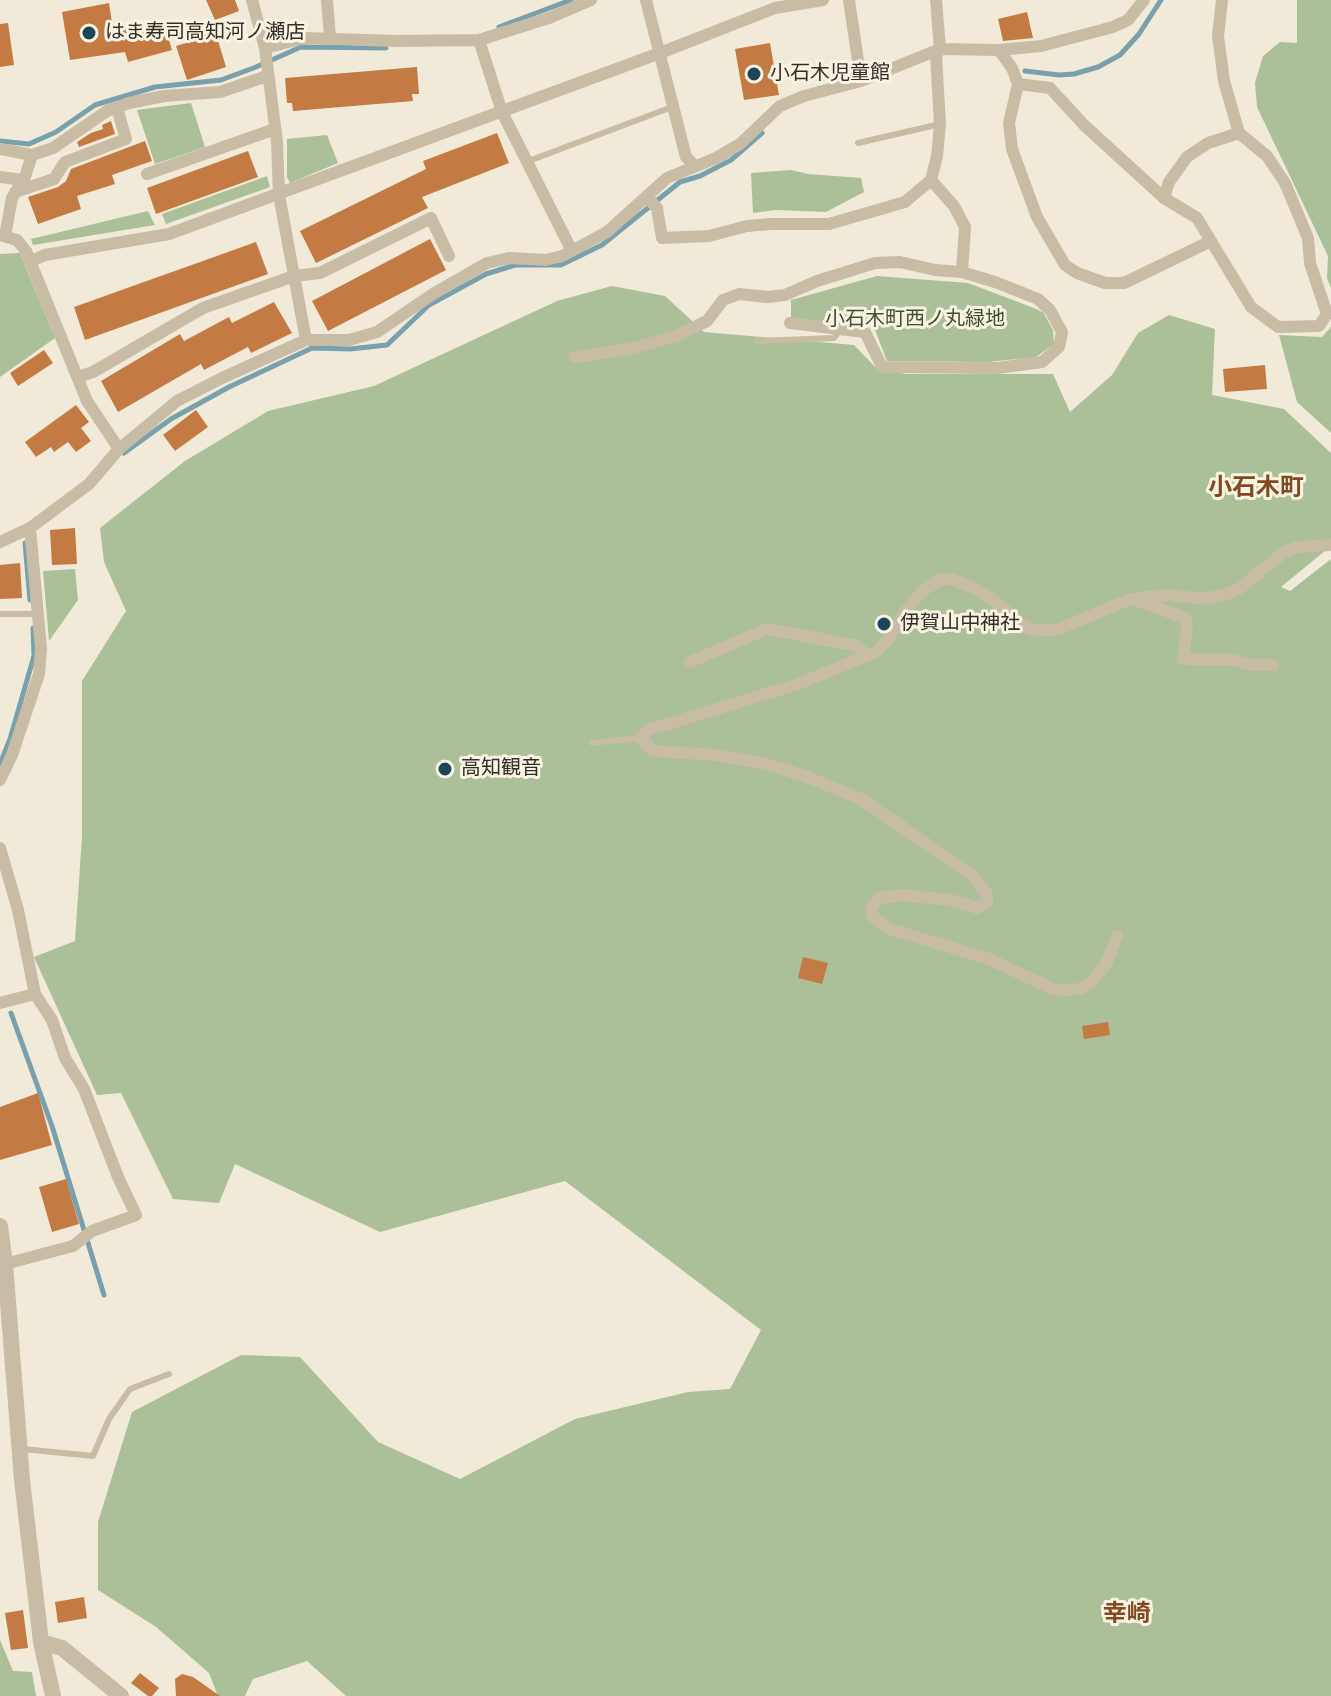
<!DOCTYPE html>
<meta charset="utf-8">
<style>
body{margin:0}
canvas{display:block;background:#f1ead8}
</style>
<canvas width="1331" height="1696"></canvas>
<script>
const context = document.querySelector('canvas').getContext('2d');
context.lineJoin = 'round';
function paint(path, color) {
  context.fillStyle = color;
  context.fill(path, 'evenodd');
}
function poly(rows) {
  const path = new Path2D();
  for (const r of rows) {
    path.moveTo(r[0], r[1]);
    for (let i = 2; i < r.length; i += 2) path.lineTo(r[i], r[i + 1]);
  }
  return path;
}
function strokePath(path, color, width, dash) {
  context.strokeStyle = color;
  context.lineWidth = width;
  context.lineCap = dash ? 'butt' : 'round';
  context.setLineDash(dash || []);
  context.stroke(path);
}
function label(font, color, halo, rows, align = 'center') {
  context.font = font + ' "Nunito Sans","Noto Sans JP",sans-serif';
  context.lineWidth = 6;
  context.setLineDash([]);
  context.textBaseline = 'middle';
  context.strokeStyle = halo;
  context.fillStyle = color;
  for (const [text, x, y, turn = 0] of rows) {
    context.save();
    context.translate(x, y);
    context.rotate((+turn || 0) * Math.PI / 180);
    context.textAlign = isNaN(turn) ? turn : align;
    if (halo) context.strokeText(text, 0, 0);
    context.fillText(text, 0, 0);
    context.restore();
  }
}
paint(poly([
 [1297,0,1331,0,1331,288,1327,278,1328,256,1257,107,1255,83,1263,56,1280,42,1297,43],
 [191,103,205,147,155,164,137,110],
 [327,135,338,163,290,183,287,177,287,139],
 [791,170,808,174,861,178,864,192,826,212,776,210,753,213,751,173],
 [267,176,270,187,166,224,162,214],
 [148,211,155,225,33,245,31,239],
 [20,253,55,338,0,377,0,254],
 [877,276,968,283,1026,305,1043,312,1053,330,1054,344,1036,357,988,362,887,361,872,322,822,322,791,318,791,300],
 [612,286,665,296,704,332,854,345,877,369,906,374,1053,374,1070,412,1112,375,1138,333,1169,315,1215,329,1212,395,1284,409,1331,453,1331,546,1281,587,1290,591,1331,559,1331,1696,346,1696,307,1661,253,1679,245,1696,218,1696,209,1673,156,1627,98,1590,98,1522,132,1412,241,1355,300,1357,378,1442,460,1479,575,1419,688,1392,730,1389,761,1330,565,1181,380,1232,235,1164,219,1203,173,1199,121,1093,97,1095,34,957,75,941,82,836,82,681,126,611,104,562,100,528,185,461,268,411,374,386,557,301],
 [1331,327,1331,433,1297,402,1279,335,1322,337],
 [75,569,78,600,49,641,43,571],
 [0,1640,13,1671,32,1672,36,1696,0,1696]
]), '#abbf99');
strokePath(poly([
 [499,27,571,0],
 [1025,71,1059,75,1074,74,1098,67,1120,55,1139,34,1161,0],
 [0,141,29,144,56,132,95,105,155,87,221,80,256,67,301,47,386,48],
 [124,453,171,419,229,387,312,348,350,349,387,345,429,305,486,274,515,265,561,265,602,245,680,182,700,176,731,160,762,133],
 [25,543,30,600],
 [0,764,10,739,34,656,33,628],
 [11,1013,52,1126,104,1295]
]), '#78a1ad', 5);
paint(poly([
 [206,0,235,0,239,11,215,20],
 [109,3,113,30,128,26,129,30,163,20,172,50,128,62,125,52,70,60,62,12],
 [1027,12,1033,38,1003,41,998,19],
 [8,23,14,65,0,67,0,24],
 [216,34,226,67,187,80,176,46],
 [770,43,779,95,744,100,735,49],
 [417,67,419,94,412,94,413,101,293,111,292,103,287,103,285,78],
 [111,121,115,134,79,147,77,142,91,133,103,129,102,125],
 [497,133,509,163,422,197,428,208,316,263,300,231,426,169,423,161],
 [145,141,152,161,112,175,115,184,77,196,81,209,38,224,28,197,58,187,66,181,71,169],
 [248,151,258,177,156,214,147,188],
 [430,239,446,270,328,331,312,301],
 [256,242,268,274,85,340,74,307],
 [274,302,292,333,251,353,248,347,204,370,201,364,118,412,101,381,180,334,184,341,229,317,232,323],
 [44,350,53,363,18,386,10,373],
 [1265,365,1267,389,1225,392,1223,369],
 [76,405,89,422,81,428,91,441,76,452,68,442,54,452,51,447,36,457,25,442],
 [196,410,208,427,175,451,163,435],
 [75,528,77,564,52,565,50,530],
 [20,563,22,598,0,599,0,565],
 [803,957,828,963,822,984,798,978],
 [1108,1022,1110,1035,1084,1039,1082,1026],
 [38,1093,52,1145,0,1160,0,1107],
 [66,1179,79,1224,52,1232,39,1187],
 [84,1597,87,1618,58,1623,55,1602],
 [23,1610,28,1648,11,1650,5,1613],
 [140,1673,159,1688,152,1696,148,1696,131,1683],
 [182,1674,193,1677,220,1696,176,1696,175,1679]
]), '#c47b43');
strokePath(poly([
 [858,143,940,124],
 [526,162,672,107],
 [757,341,834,338,841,329],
 [0,614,37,614],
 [592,743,640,738],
 [23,1449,93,1456,109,1419,130,1389,169,1374]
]), '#c8bca5', 6);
strokePath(poly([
 [252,0,265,48,277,142,279,195,306,340],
 [327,0,330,38],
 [646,0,686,157,694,165],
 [849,0,861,81],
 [1222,0,1218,36,1224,81,1239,133],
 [479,40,502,112,572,251],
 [265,48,304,38,396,41,479,40,549,18,591,0],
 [999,50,1012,68,1018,84,1009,123,1012,149,1037,217,1065,265,1077,273,1105,283,1124,283,1209,242],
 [1018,84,1050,88,1084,125,1164,198,1197,218,1251,307,1278,327,1319,326,1327,314,1310,263,1308,238,1285,183,1267,156,1239,133,1208,143,1187,157,1169,182,1164,198],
 [0,149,32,155,53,148,107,111,129,103,164,96,220,92,267,76],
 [147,174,275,129],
 [0,177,23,180],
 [931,180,954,206,965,227,962,272],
 [15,192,54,179,65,162,126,139,117,108],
 [647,197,657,208,662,238,709,236,747,226,771,224,829,224,905,202,931,180,937,156,940,124,936,55,940,49,936,0],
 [0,235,17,240,26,251,87,401,119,449],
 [5,236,12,198,25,177,32,155],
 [31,261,45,255,169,234,660,53,775,8,823,0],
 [575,357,630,349,676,336,707,321,723,300,739,294,768,297,785,295,817,281,875,263,900,262,935,270,962,272,995,282,1038,299,1050,310,1062,332,1059,347,1042,362,998,368,882,367,865,332,790,323],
 [78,377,93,372,203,308,294,276,320,273,431,218,449,256],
 [0,542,30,528,89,484,119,449,177,401,222,378,306,340,349,340,377,332,433,294,487,263,509,258,546,260,562,256,607,232,667,178,716,158,740,144,780,106,804,96,861,81,940,49,999,50,1041,46,1113,27,1128,20,1144,0],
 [1133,599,1185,618,1187,624,1183,659,1233,660,1252,665,1273,665],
 [690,662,767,629,854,645,868,655],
 [0,780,12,755,39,674,41,649,30,528],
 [0,848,18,910,35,994,52,1020,65,1058,84,1089,118,1177,136,1215,92,1231,73,1246,5,1264],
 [1117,936,1106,964,1090,984,1080,989,1067,990,1053,989,989,959,890,929,872,916,872,907,879,898,901,895,951,900,977,908,987,903,987,894,972,875,861,799,805,776,762,763,717,755,653,751,640,738,648,730,798,684,876,652,891,636,905,612,922,591,942,579,951,579,974,588,991,598,1025,627,1037,631,1059,629,1128,600,1144,597,1171,595,1202,599,1224,595,1240,588,1284,552,1298,547,1331,545],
 [0,1003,35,994]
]), '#c8bca5', 12);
strokePath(poly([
 [0,1226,5,1264,22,1480,41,1642,53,1696],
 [41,1642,62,1648,121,1696]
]), '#c8bca5', 16);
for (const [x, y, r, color] of [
 [89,33,8,"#1d4655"],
 [754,74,8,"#1d4655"],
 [884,624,8,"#1d4655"],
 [445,769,8,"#1d4655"]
]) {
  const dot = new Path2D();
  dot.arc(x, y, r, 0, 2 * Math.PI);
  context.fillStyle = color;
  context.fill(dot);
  strokePath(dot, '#f9f3e4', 3);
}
label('20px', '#342d26', '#f9f3e4', [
 ["はま寿司高知河ノ瀬店",105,33],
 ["小石木児童館",770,74],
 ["伊賀山中神社",900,624],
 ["高知観音",461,769]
], 'left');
label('20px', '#3c522a', '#f9f3e4', [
 ["小石木町西ノ丸緑地",915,320]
]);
label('bold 24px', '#824a21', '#f9f3e4', [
 ["小石木町",1256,489],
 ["幸崎",1127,1615]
]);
</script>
